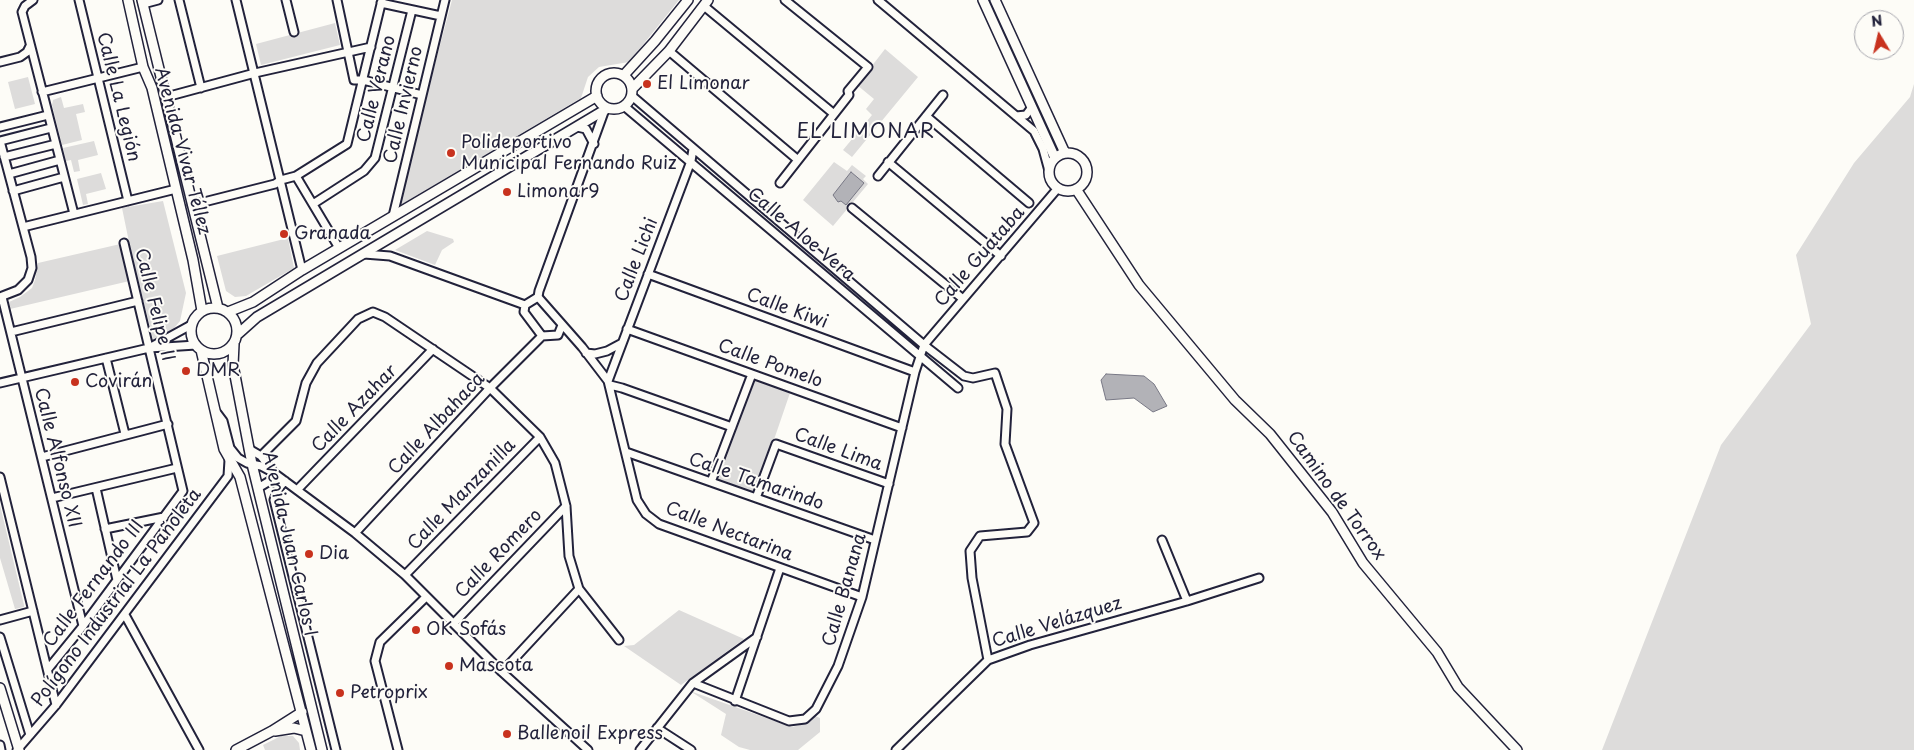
<!DOCTYPE html>
<meta charset="utf-8">
<style>
body{margin:0}
#map{position:relative;width:1914px;height:750px;overflow:hidden;background:#fdfcf7;font-family:"Playpen Sans",sans-serif}
canvas{display:block}
.north{position:absolute;left:1854px;top:10px;width:50px;height:50px;box-sizing:border-box;background:#fdfcf7;border:1px solid #a5a5ac;border-radius:50%;rotate:351deg;font-size:14px;font-weight:700;line-height:20px;text-align:center;color:#22223b}
.north::after{content:'';display:block;margin:auto;width:18px;height:22px;background:#c8321e;clip-path:polygon(50% 0,100% 100%,50% 72%,0 100%)}
</style>
<div id="map">
<canvas width="1914" height="750"></canvas>
<div class="north">N</div>
</div>
<script>
const context = document.querySelector('canvas').getContext('2d');
context.lineJoin = 'round';
function paint(path, color) {
  context.fillStyle = color;
  context.fill(path, 'evenodd');
}
function poly(rows) {
  const path = new Path2D();
  for (const r of rows) {
    if (r.length === 3) {
      path.moveTo(r[0] + r[2], r[1]);
      path.arc(r[0], r[1], r[2], 0, 2 * Math.PI);
      continue;
    }
    path.moveTo(r[0], r[1]);
    for (let i = 2; i < r.length; i += 2) path.lineTo(r[i], r[i + 1]);
  }
  return path;
}
function strokePath(path, color, width, dash) {
  context.strokeStyle = color;
  context.lineWidth = width;
  context.lineCap = dash ? 'butt' : 'round';
  context.setLineDash(dash || []);
  context.stroke(path);
}
function label(font, color, halo, rows, align = 'center') {
  context.font = font + ' "Playpen Sans",sans-serif';
  context.lineWidth = 4;
  context.setLineDash([]);
  context.textBaseline = 'middle';
  context.strokeStyle = halo;
  context.fillStyle = color;
  for (const [text, x, y, turn = 0] of rows) {
    context.save();
    context.translate(x, y);
    context.rotate((+turn || 0) * Math.PI / 180);
    context.textAlign = isNaN(turn) ? turn : align;
    if (halo) context.strokeText(text, 0, 0);
    context.fillText(text, 0, 0);
    context.restore();
  }
}
paint(poly([
 [452,0,679,0,629,62,599,67,588,77,581,98,397,207],
 [335,23,340,45,261,65,256,44],
 [885,49,918,77,852,157,843,150,872,115,866,109,874,99,857,85],
 [28,77,35,104,15,109,8,82],
 [1914,84,1914,750,1602,750,1721,445,1811,324,1796,255,1854,163,1910,97],
 [61,97,64,108,83,104,85,112,76,114,82,140,62,145,52,105,53,100],
 [94,141,98,155,78,160,80,171,74,172,71,160,66,161,63,148],
 [834,162,847,171,852,165,866,176,863,179,868,184,833,226,803,200],
 [101,173,106,189,86,194,88,204,83,205,77,179],
 [163,201,186,293,180,321,170,333,153,339,138,279,10,309,9,302,20,297,32,288,35,280,38,263,129,242,122,208],
 [427,231,453,239,454,242,442,250,435,265,395,250],
 [288,238,294,268,246,296,235,297,226,291,217,256],
 [754,377,791,390,755,495,714,480],
 [0,505,24,605,24,607,15,609,0,558],
 [679,610,744,639,681,685,624,646,634,645],
 [690,691,792,727,808,723,815,716,820,718,820,732,798,750,750,750,739,747,721,735,726,714],
 [281,736,293,736,299,743,300,750,265,750,263,745]
]), '#dddcdb');
const water = poly([
 [851,172,864,183,846,205,841,201,838,202,833,195,851,172],
 [1106,374,1144,376,1154,384,1167,406,1153,412,1134,398,1106,400,1101,380,1106,374]
]);
paint(water, '#b2b2b7');
strokePath(water, '#787885', 1);
const minor = poly([
 [33,0,25,6,22,12,74,214],
 [79,0,128,201],
 [179,0,201,88],
 [236,0,302,270],
 [286,0,294,32],
 [337,0,354,80,363,80,422,95],
 [878,0,1034,131,1043,149,1049,171],
 [381,3,441,16],
 [143,4,158,0],
 [704,6,834,114],
 [669,51,798,160],
 [0,62,20,57,27,52,30,46],
 [42,92,143,67],
 [632,96,924,345,964,376,973,378,995,373,1007,409,1005,444,1034,523,1027,532,980,536,970,551,972,578,988,660],
 [166,97,255,73,371,47],
 [624,106,958,388],
 [926,116,1029,203],
 [1016,116,1026,115,1032,107],
 [0,127,48,115],
 [577,127,586,129,594,144],
 [0,141,31,257,32,268,28,280,18,290,0,297],
 [0,141,51,128],
 [4,157,56,144],
 [888,162,1001,256],
 [9,174,60,160],
 [296,176,339,248],
 [878,176,943,95],
 [780,183,849,95,848,91,868,67,785,0],
 [13,191,64,177],
 [313,204,364,171,375,158,412,10],
 [192,205,275,184,281,180,296,176,347,144,382,0],
 [852,208,963,299],
 [393,216,445,0],
 [23,227,176,189],
 [364,254,390,256,525,305],
 [648,274,915,372],
 [2,297,83,626],
 [538,297,539,291,604,112],
 [562,325,558,335,542,336,524,312,525,305,538,297,582,347,608,381,637,500,646,514,659,524,862,597],
 [627,329,902,428],
 [11,332,138,301],
 [149,348,196,345],
 [586,353,595,354,607,351,622,343],
 [106,358,125,434],
 [608,381,691,161,693,149],
 [0,383,149,348,191,325],
 [610,385,622,388,732,427],
 [217,413,223,421,230,448,238,458,247,463,261,466,274,473,355,533,405,575,502,672,588,750],
 [249,449,261,456,272,470],
 [626,452,875,540],
 [261,456,296,421,306,383,317,363,358,319,373,312,385,317,490,388,540,437,555,463,566,506,569,556,579,589,619,640],
 [42,457,168,424],
 [0,477,56,705],
 [285,481,278,489,274,500,336,750],
 [711,482,752,374],
 [96,488,117,580],
 [258,488,278,476],
 [298,489,433,349],
 [52,498,177,468],
 [756,498,776,444,889,484],
 [105,529,164,517],
 [355,533,490,388,542,336],
 [1162,540,1187,601],
 [405,575,540,437],
 [125,615,199,750],
 [0,620,33,611],
 [454,623,566,506],
 [0,637,30,735],
 [48,669,83,626,183,491,124,243],
 [502,672,579,589],
 [693,683,789,721,805,719,816,709,838,666,862,597,915,372,924,345,1058,188],
 [735,701,780,568],
 [657,728,691,750],
 [0,745,1,750],
 [17,750,56,705,228,476,229,460],
 [398,750,375,661,380,642,426,597],
 [640,750,693,683,757,637],
 [896,750,988,660,1030,645,1187,601,1259,578]
]);
const tertiary = poly([
 [128,0,143,67,152,88,193,260,202,311],
 [142,0,218,308],
 [983,0,1055,158],
 [995,0,1065,153],
 [614,91,18],
 [624,75,655,41,688,0],
 [632,89,669,51,708,0],
 [1068,172,19],
 [1076,189,1139,285,1235,400,1270,434,1332,512,1363,563,1437,652,1458,687,1517,750],
 [214,331,23],
 [228,312,253,302,302,270,597,96],
 [238,334,257,317,608,108],
 [234,344,233,365,252,464,322,750],
 [201,350,224,449,240,477,311,750],
 [0,688,19,750],
 [275,731,294,728,306,731],
 [236,750,272,731,302,712]
]);
strokePath(minor, '#22223b', 11);
strokePath(tertiary, '#22223b', 12);
strokePath(minor, '#fdfcf7', 7);
strokePath(tertiary, '#fdfcf7', 9);
for (const [x, y, r, color] of [
 [647,84,5,"#c8321e"],
 [451,153,5,"#c8321e"],
 [507,192,5,"#c8321e"],
 [284,234,5,"#c8321e"],
 [186,371,5,"#c8321e"],
 [75,382,5,"#c8321e"],
 [309,554,5,"#c8321e"],
 [416,630,5,"#c8321e"],
 [449,666,5,"#c8321e"],
 [340,693,5,"#c8321e"],
 [507,734,5,"#c8321e"]
]) {
  const dot = new Path2D();
  dot.arc(x, y, r, 0, 2 * Math.PI);
  context.fillStyle = color;
  context.fill(dot);
  strokePath(dot, '#fdfcf7', 2);
}
label('18px', '#22223b', '#fdfcf7', [
 ["El Limonar",657,84],
 ["Polideportivo",461,143],
 ["Municipal Fernando Ruiz",461,164],
 ["Limonar9",517,192],
 ["Granada",294,234],
 ["DMR",196,371],
 ["Covirán",85,382],
 ["Dia",319,554],
 ["OK Sofás",426,630],
 ["Mascota",459,666],
 ["Petroprix",350,693],
 ["Ballenoil Express",517,734]
], 'left');
label('18px', '#22223b', '#fdfcf7', [
 ["Calle Verano",377,89,-76],
 ["Calle La Legión",118,97,76],
 ["Calle Invierno",404,105,-77],
 ["Avenida Vivar Téllez",182,151,75],
 ["Calle Aloe Vera",801,235,40],
 ["Calle Guataba",980,257,-49],
 ["Calle Lichi",637,260,-69],
 ["Calle Felipe II",154,305,76],
 ["Calle Kiwi",787,309,20],
 ["Calle Pomelo",770,364,20],
 ["Calle Azahar",355,409,-46],
 ["Calle Albahaca",437,424,-47],
 ["Calle Lima",838,450,20],
 ["Calle Alfonso XII",57,458,76],
 ["Calle Tamarindo",756,482,19],
 ["Calle Manzanilla",462,495,-46],
 ["Camino de Torrox",1336,496,54],
 ["Calle Nectarina",729,532,21],
 ["Avenida Juan Carlos I",289,544,77],
 ["Calle Romero",499,554,-46],
 ["Calle Fernando III",94,584,-53],
 ["Calle Banana",845,590,-74],
 ["Polígono Industrial La Pañoleta",117,598,-53],
 ["Calle Velázquez",1057,623,-17]
]);
context.letterSpacing = '1px';
label('20px', '#22223b', '#fdfcf7', [
 ["EL LIMONAR",866,132]
]);
context.letterSpacing = '0px';
</script>
